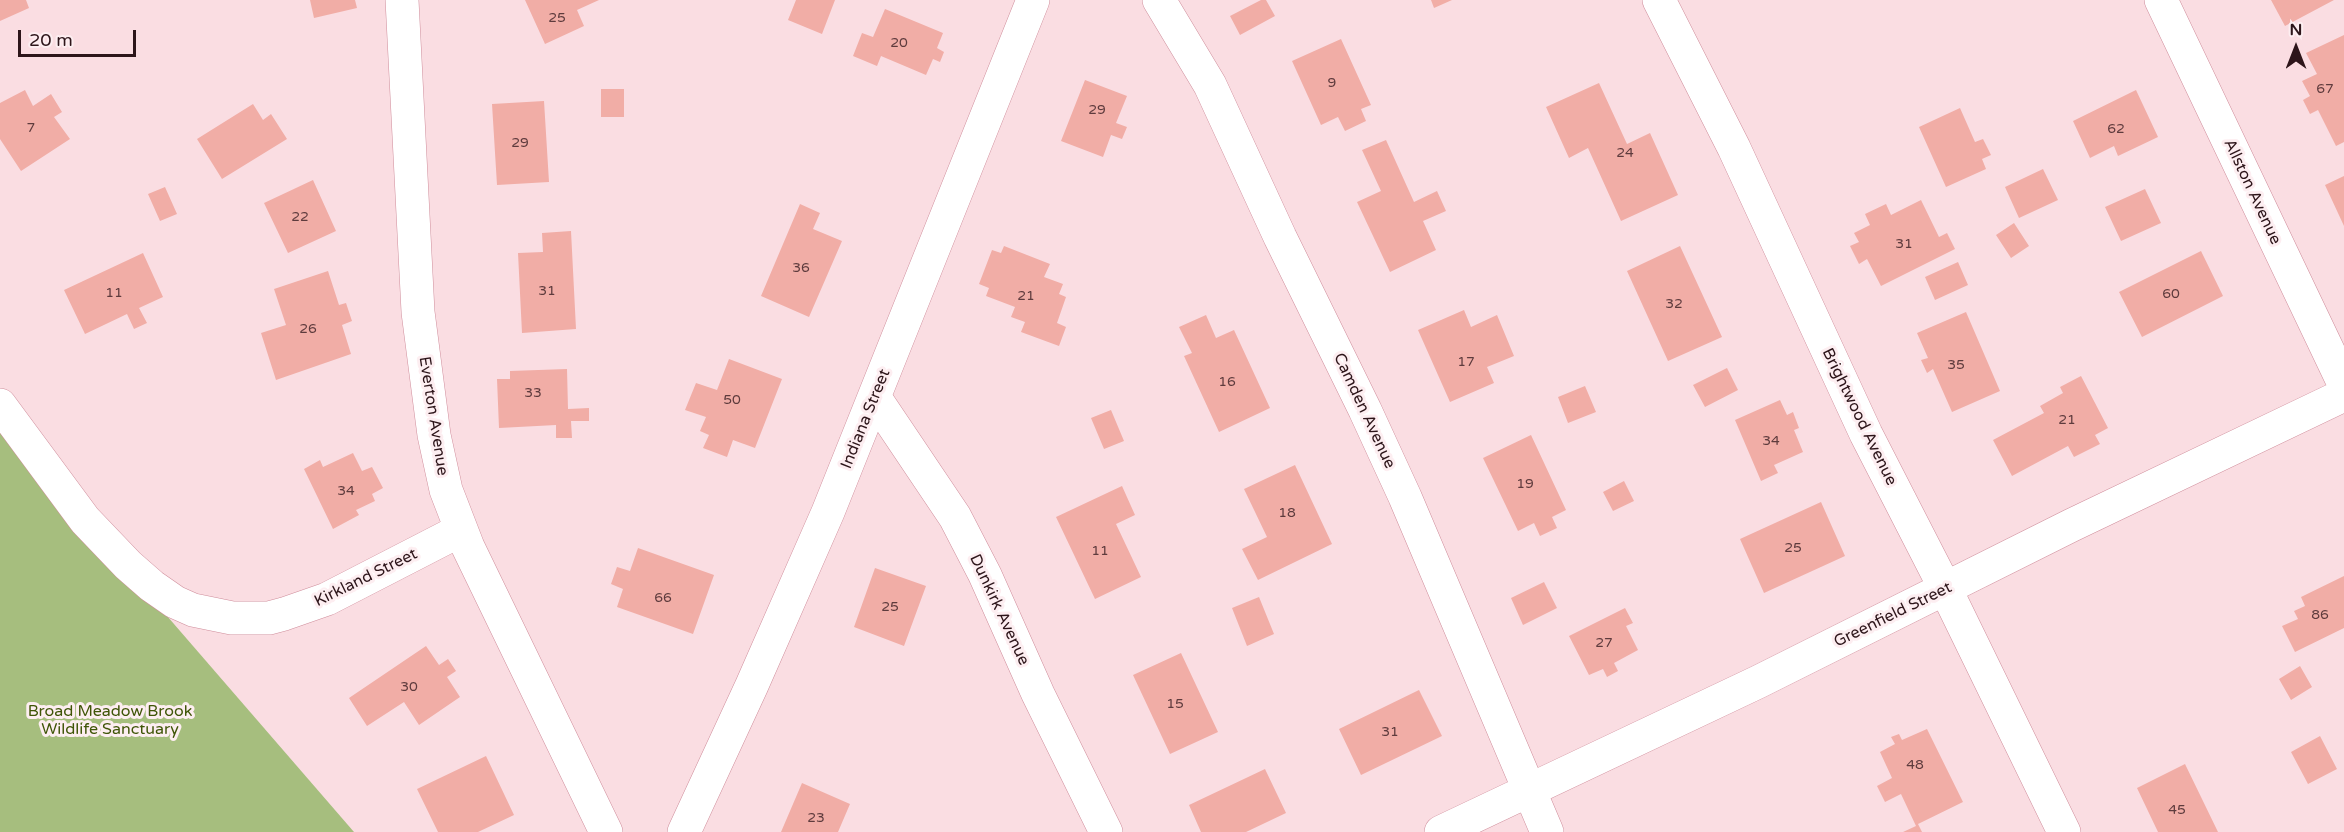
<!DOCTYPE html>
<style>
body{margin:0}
#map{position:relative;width:2344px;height:832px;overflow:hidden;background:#fadde2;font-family:"Varela Round",sans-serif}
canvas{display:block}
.north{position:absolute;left:2266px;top:18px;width:60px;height:60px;-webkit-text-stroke:4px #fdeef1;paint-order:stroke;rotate:0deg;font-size:16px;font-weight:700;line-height:24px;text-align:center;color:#2d151a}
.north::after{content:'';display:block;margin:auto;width:21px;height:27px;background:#2d151a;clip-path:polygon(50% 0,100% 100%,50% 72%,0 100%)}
.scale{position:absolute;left:18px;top:30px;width:118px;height:27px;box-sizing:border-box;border:3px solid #2d151a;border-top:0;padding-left:8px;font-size:18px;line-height:21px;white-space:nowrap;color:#2d151a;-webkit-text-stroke:4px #fdeef1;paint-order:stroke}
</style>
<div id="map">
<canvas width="2344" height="832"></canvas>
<div class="north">N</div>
<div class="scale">20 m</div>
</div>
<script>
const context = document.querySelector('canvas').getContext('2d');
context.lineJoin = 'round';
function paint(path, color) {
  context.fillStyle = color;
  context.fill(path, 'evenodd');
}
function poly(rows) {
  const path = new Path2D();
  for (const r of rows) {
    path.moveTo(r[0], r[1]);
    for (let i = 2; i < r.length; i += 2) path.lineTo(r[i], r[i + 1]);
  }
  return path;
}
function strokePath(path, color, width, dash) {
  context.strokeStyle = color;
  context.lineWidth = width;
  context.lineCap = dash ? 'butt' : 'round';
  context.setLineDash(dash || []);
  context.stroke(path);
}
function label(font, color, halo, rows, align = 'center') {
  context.font = font + ' "Varela Round",sans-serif';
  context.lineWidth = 6;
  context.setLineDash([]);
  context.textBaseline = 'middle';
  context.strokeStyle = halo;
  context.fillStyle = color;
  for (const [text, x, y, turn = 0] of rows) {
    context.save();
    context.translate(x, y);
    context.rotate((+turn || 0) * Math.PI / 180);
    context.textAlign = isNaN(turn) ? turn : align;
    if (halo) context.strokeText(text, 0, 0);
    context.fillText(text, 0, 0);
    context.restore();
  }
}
paint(poly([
 [0,423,354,832,0,832]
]), '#a6be7e');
paint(poly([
 [0,0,26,0,29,8,0,21],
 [310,0,355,0,357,8,314,18],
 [525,0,599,0,577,10,584,26,545,44],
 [796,0,835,0,822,34,788,20],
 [1261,0,1266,0,1275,16,1240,35,1230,16],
 [1431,0,1452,0,1434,8],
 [2271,0,2334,0,2285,26],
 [885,9,943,33,937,48,944,52,940,62,933,59,926,75,881,56,877,66,853,56,862,33,873,37],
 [2344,35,2344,142,2336,146,2318,110,2310,114,2303,100,2310,96,2302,81,2317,74,2306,53],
 [1341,39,1371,105,1361,109,1366,121,1345,131,1338,117,1321,125,1292,61],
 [1085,80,1127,96,1116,123,1127,127,1122,139,1111,135,1103,157,1061,141],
 [1599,83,1627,144,1650,133,1678,195,1621,221,1588,148,1569,158,1546,107],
 [601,89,624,89,624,117,601,117],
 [25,90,33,106,51,94,62,112,54,117,70,139,21,171,0,139,0,103],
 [2136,90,2158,137,2118,156,2114,146,2090,158,2073,121],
 [544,101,549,182,497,185,492,104],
 [253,104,263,120,271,114,287,139,222,179,197,139],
 [1960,108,1975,142,1983,139,1991,155,1982,159,1986,169,1946,187,1919,127],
 [1386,140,1414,202,1437,191,1446,211,1423,221,1436,250,1390,272,1357,202,1381,191,1362,150],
 [2043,169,2058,200,2019,218,2005,187],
 [2344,176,2344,226,2325,185],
 [313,180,336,231,288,253,264,203],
 [165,187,177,214,160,221,148,194],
 [2145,189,2161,223,2121,241,2105,207],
 [1921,200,1939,237,1947,233,1955,249,1881,286,1867,259,1859,264,1850,246,1859,242,1854,233,1870,225,1865,214,1886,204,1891,215],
 [800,204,820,213,813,229,842,241,809,317,761,296],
 [2014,223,2029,246,2011,258,1996,235],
 [571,231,576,329,522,333,518,253,543,252,542,233],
 [1004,246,1050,264,1044,277,1063,284,1059,294,1066,297,1057,323,1066,327,1059,346,1021,332,1025,322,1011,317,1015,307,986,296,989,288,979,284,992,250,1001,253],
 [1680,246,1722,337,1668,361,1627,271],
 [2201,251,2223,296,2142,337,2119,292],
 [143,253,163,297,139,308,147,323,134,329,127,314,85,334,64,290],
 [1958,262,1968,285,1935,300,1925,277],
 [328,271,339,305,346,303,352,321,342,325,351,354,276,380,261,333,286,325,274,289],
 [1464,310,1471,327,1497,315,1514,356,1487,367,1494,383,1450,402,1418,330],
 [1966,312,2000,391,1952,412,1933,369,1927,373,1921,360,1928,358,1917,333],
 [1206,315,1216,338,1234,330,1270,408,1219,432,1184,356,1192,353,1179,327],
 [729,359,782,379,755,448,733,440,727,457,703,448,709,435,700,431,706,417,685,410,696,383,717,390],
 [1727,368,1738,390,1705,407,1693,385],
 [567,369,568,409,589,408,589,421,571,421,572,438,556,438,556,425,499,428,497,379,510,379,510,371],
 [2081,376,2108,428,2095,435,2100,444,2074,457,2068,446,2012,476,1993,440,2044,413,2040,406,2063,393,2060,387],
 [1585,386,1596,412,1568,423,1558,397],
 [1780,400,1787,415,1793,412,1799,428,1794,430,1803,452,1774,465,1778,473,1761,481,1735,420],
 [1111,410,1124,441,1104,449,1091,418],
 [1531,435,1566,510,1552,517,1557,528,1540,536,1534,523,1518,531,1483,458],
 [353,453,362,471,372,467,383,488,372,494,375,501,356,510,359,515,333,529,304,469,320,460,323,467],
 [1295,465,1332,544,1258,580,1242,549,1267,537,1244,489],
 [1624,481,1634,501,1613,511,1603,492],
 [1122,486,1135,515,1116,524,1141,577,1095,599,1056,517],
 [1821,502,1845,556,1764,593,1740,539],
 [638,548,714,575,693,634,617,607,623,589,611,584,617,567,630,571],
 [875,568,926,586,904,646,854,627],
 [2344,576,2344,628,2295,652,2282,626,2298,619,2294,611,2305,606,2301,597],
 [1544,582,1557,608,1523,625,1511,598],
 [1259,597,1274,634,1247,646,1232,608],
 [1625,608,1633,623,1626,626,1638,650,1614,663,1618,671,1607,677,1603,669,1589,675,1569,636],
 [426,646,439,665,448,659,456,671,447,677,460,697,419,725,404,702,367,726,349,698],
 [1181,653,1218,732,1170,754,1133,675],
 [2300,666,2312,687,2291,700,2279,679],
 [1419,690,1442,736,1361,775,1339,729],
 [1927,729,1963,802,1918,824,1922,832,1903,832,1916,826,1901,794,1885,802,1877,786,1892,778,1880,752,1895,744,1891,737,1899,734,1902,740],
 [2320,736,2337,769,2308,784,2291,752],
 [486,756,514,815,478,832,438,832,417,789],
 [2185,764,2218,832,2158,832,2137,788],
 [1265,769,1286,813,1246,832,1201,832,1189,805],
 [802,783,850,804,838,832,781,832]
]), '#f1ada6');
const minor = poly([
 [402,0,418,312,434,435,446,490,468,547,606,832],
 [1159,0,1210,85,1280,237,1365,410,1405,497,1547,832],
 [1659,0,1734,148,1866,434,1946,590,2064,832],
 [2161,0,2344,384],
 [875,398,955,517,985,575,1038,694,1106,832],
 [0,405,85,520,128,565,152,586,175,602,193,610,232,618,269,618,284,614,327,599,461,530],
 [684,832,752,685,828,512,1033,0],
 [1441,832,1758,682,2072,525,2344,395]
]);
strokePath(minor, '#cf8d9b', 34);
strokePath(minor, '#fff', 33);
label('14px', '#5e3b3d', null, [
 ["25",557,18],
 ["20",899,43],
 ["9",1332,83],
 ["67",2325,89],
 ["29",1097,110],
 ["7",31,128],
 ["62",2116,129],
 ["29",520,143],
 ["24",1625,153],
 ["22",300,217],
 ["31",1904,244],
 ["36",801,268],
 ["31",547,291],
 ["11",114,293],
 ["60",2171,294],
 ["21",1026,296],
 ["32",1674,304],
 ["26",308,329],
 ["17",1466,362],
 ["35",1956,365],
 ["16",1227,382],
 ["33",533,393],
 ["50",732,400],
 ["21",2067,420],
 ["34",1771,441],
 ["19",1525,484],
 ["34",346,491],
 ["18",1287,513],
 ["25",1793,548],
 ["11",1100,551],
 ["66",663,598],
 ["25",890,607],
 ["86",2320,615],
 ["27",1604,643],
 ["30",409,687],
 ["15",1175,704],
 ["31",1390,732],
 ["48",1915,765],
 ["45",2177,810],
 ["23",816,818]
]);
label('16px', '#2d151a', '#fdeef1', [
 ["Allston Avenue",2252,192,65],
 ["Camden Avenue",1364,411,65],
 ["Everton Avenue",433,416,81],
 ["Brightwood Avenue",1859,417,64],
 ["Indiana Street",866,419,-68],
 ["Kirkland Street",366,578,-26],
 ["Dunkirk Avenue",999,610,65],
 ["Greenfield Street",1893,615,-26]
]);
label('16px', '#3f5507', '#fdeef1', [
 ["Broad Meadow Brook",110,712],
 ["Wildlife Sanctuary",110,730]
]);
</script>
